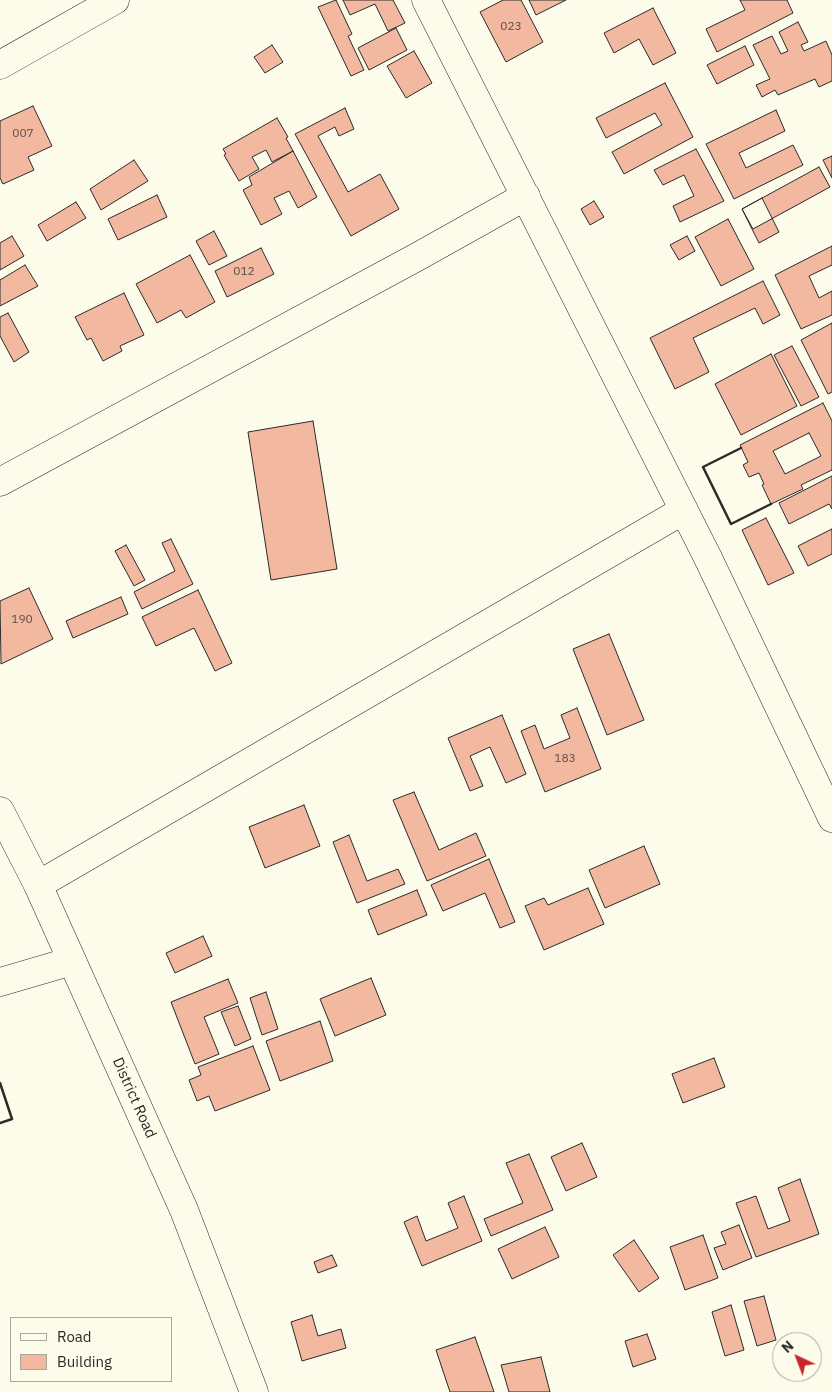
<!DOCTYPE html>
<style>
body{margin:0}
#map{position:relative;width:832px;height:1392px;overflow:hidden;background:#fdfbea;font-family:"IBM Plex Sans",sans-serif}
canvas{display:block}
.legend{position:absolute;left:10px;top:1317px;width:162px;height:65px;box-sizing:border-box;background:#fdfbea;border:1px solid #a9a89e;margin:0;padding:6px 9px;list-style:none;font-size:15px;color:#2b2b2b}
.legend li{display:flex;align-items:center;gap:10px;height:25px}
.legend b{width:25px;border:1px solid #a9a89e}
.north{position:absolute;left:772px;top:1332px;width:50px;height:50px;box-sizing:border-box;background:#fdfbea;border:1px solid #a9a89e;border-radius:50%;rotate:317deg;font-size:14px;font-weight:700;line-height:20px;text-align:center;color:#2b2b2b}
.north::after{content:'';display:block;margin:auto;width:18px;height:22px;background:#c62828;clip-path:polygon(50% 0,100% 100%,50% 72%,0 100%)}
</style>
<div id="map">
<canvas width="832" height="1392"></canvas>
<ul class="legend">
<li><b style="height:6px;background:#fdfbea"></b>Road</li>
<li><b style="height:14px;background:#f2b8a0"></b>Building</li>
</ul>
<div class="north">N</div>
</div>
<script>
const context = document.querySelector('canvas').getContext('2d');
context.lineJoin = 'round';
function paint(path, color) {
  context.fillStyle = color;
  context.fill(path, 'evenodd');
}
function poly(rows) {
  const path = new Path2D();
  for (const r of rows) {
    path.moveTo(r[0], r[1]);
    for (let i = 2; i < r.length; i += 2) path.lineTo(r[i], r[i + 1]);
  }
  return path;
}
function strokePath(path, color, width, dash) {
  context.strokeStyle = color;
  context.lineWidth = width;
  context.lineCap = dash ? 'butt' : 'round';
  context.setLineDash(dash || []);
  context.stroke(path);
}
function label(font, color, halo, rows, align = 'center') {
  context.font = font + ' "IBM Plex Sans",sans-serif';
  context.lineWidth = 4;
  context.setLineDash([]);
  context.textBaseline = 'middle';
  context.strokeStyle = halo;
  context.fillStyle = color;
  for (const [text, x, y, turn = 0] of rows) {
    context.save();
    context.translate(x, y);
    context.rotate((+turn || 0) * Math.PI / 180);
    context.textAlign = isNaN(turn) ? turn : align;
    if (halo) context.strokeText(text, 0, 0);
    context.fillText(text, 0, 0);
    context.restore();
  }
}
const building = poly([
 [336,0,352,34,348,36,364,70,351,76,318,7,336,0],
 [343,0,393,0,405,23,388,31,375,4,350,15,343,0],
 [503,0,521,0,543,42,506,62,480,12,503,0],
 [529,0,566,0,536,15,529,0],
 [740,0,787,0,793,13,717,52,706,29,745,10,740,0],
 [653,8,676,53,653,65,639,39,614,53,604,33,653,8],
 [798,22,808,42,801,45,804,51,826,41,832,55,832,81,819,87,815,79,778,95,775,90,762,97,756,85,770,79,753,45,772,36,781,54,788,51,779,32,798,22],
 [396,28,407,50,369,70,358,48,396,28],
 [272,45,283,62,265,73,254,57,272,45],
 [745,46,754,65,717,84,707,65,745,46],
 [414,51,432,83,406,98,387,66,414,51],
 [665,83,693,137,624,174,612,152,662,125,655,113,606,138,596,118,665,83],
 [33,106,52,146,28,157,34,170,3,184,0,178,0,121,33,106],
 [345,108,354,129,339,136,335,127,318,136,348,192,380,174,399,209,351,236,295,134,345,108],
 [776,110,785,131,739,153,746,168,793,145,803,165,734,199,706,144,776,110],
 [277,118,288,137,286,138,293,151,272,162,266,150,252,157,259,169,239,181,224,155,226,154,223,149,277,118],
 [696,149,724,201,680,222,673,206,694,196,684,175,663,185,654,170,696,149],
 [293,151,317,197,298,208,289,191,274,198,282,214,261,225,243,190,252,185,249,177,293,151],
 [832,156,832,178,823,160,832,156],
 [134,160,148,181,101,210,90,189,134,160],
 [819,167,830,187,753,229,742,209,819,167],
 [157,195,167,217,118,240,108,219,157,195],
 [762,198,779,232,759,243,742,209,762,198],
 [594,201,604,217,590,225,581,209,594,201],
 [76,202,86,218,47,241,38,225,76,202],
 [728,219,754,269,721,286,695,237,728,219],
 [214,231,227,256,209,265,196,241,214,231],
 [12,236,24,256,0,270,0,243,12,236],
 [687,236,695,251,679,260,670,245,687,236],
 [832,246,832,265,809,276,819,298,832,291,832,315,801,329,775,275,832,246],
 [261,248,274,274,227,297,215,271,261,248],
 [190,255,215,302,186,318,181,310,157,323,136,284,190,255],
 [25,265,38,286,0,306,0,280,25,265],
 [763,281,780,315,763,324,755,308,693,338,709,372,675,389,650,338,763,281],
 [124,293,144,335,120,346,122,351,103,361,91,338,87,340,75,317,124,293],
 [8,313,29,352,14,362,0,336,0,317,8,313],
 [832,323,832,392,828,394,801,340,832,323],
 [792,346,819,397,801,406,774,355,792,346],
 [771,354,797,406,741,435,715,384,771,354],
 [823,403,832,421,832,470,801,485,803,489,771,504,762,485,764,484,759,473,749,477,743,465,748,462,740,445,823,403],
 [809,433,821,456,785,474,773,451,809,433],
 [313,421,337,569,271,580,248,432,313,421],
 [832,476,832,509,829,504,789,524,779,503,832,476],
 [766,518,794,573,768,585,742,530,766,518],
 [832,529,832,554,808,566,798,546,832,529],
 [171,539,193,584,142,609,134,592,175,571,162,543,171,539],
 [126,545,145,580,134,586,115,551,126,545],
 [29,588,53,639,1,664,0,601,29,588],
 [198,590,232,663,215,671,194,628,156,646,142,617,198,590],
 [121,597,128,614,73,638,66,621,121,597],
 [609,634,644,720,607,735,573,649,609,634],
 [577,708,601,769,545,792,521,731,535,725,544,749,570,738,561,715,577,708],
 [502,715,526,774,506,783,490,747,470,756,483,786,470,791,448,738,502,715],
 [414,792,439,850,476,833,486,856,427,881,393,800,414,792],
 [304,805,320,846,265,868,249,827,304,805],
 [349,835,367,881,398,869,405,884,357,903,333,842,349,835],
 [644,846,660,884,605,908,589,870,644,846],
 [489,859,515,922,500,928,485,893,443,911,431,885,489,859],
 [588,888,604,924,544,950,525,906,544,898,548,905,588,888],
 [417,890,427,915,378,935,368,910,417,890],
 [203,936,212,956,175,973,166,953,203,936],
 [371,978,386,1015,335,1036,320,999,371,978],
 [228,979,238,1003,204,1017,219,1054,195,1064,171,1002,228,979],
 [266,992,278,1029,262,1035,250,998,266,992],
 [238,1006,251,1039,235,1046,221,1012,238,1006],
 [320,1021,333,1061,280,1081,266,1041,320,1021],
 [253,1046,270,1090,215,1111,209,1096,197,1101,189,1080,201,1075,198,1067,253,1046],
 [714,1058,725,1087,683,1103,672,1074,714,1058],
 [582,1143,597,1177,566,1191,551,1157,582,1143],
 [529,1154,553,1210,491,1236,484,1219,523,1203,506,1163,529,1154],
 [800,1179,819,1234,756,1257,736,1203,756,1196,768,1229,790,1221,778,1188,800,1179],
 [464,1196,482,1241,422,1266,404,1222,417,1216,426,1241,458,1228,448,1203,464,1196],
 [739,1225,752,1258,723,1270,714,1248,726,1244,721,1232,739,1225],
 [545,1227,559,1257,512,1279,498,1249,545,1227],
 [703,1235,718,1278,685,1290,670,1247,703,1235],
 [634,1240,659,1278,639,1292,613,1255,634,1240],
 [332,1255,337,1266,318,1273,314,1262,332,1255],
 [764,1296,776,1340,757,1346,744,1301,764,1296],
 [731,1305,744,1350,725,1356,712,1312,731,1305],
 [312,1315,318,1336,341,1329,346,1348,302,1361,291,1322,312,1315],
 [647,1334,656,1359,633,1367,625,1341,647,1334],
 [475,1337,494,1392,450,1392,436,1350,475,1337],
 [541,1357,550,1392,509,1392,501,1365,541,1357]
]);
paint(building, '#f2b8a0');
strokePath(building, '#2b2b2b', 1);
const street = poly([
 [426,0,708,558,832,818],
 [0,65,115,0],
 [0,482,417,257,526,196],
 [38,885,684,510],
 [0,982,72,961]
]);
const secondary = poly([
 [0,811,38,885,184,1210,254,1392]
]);
strokePath(street, '#2b2b2b', 29);
strokePath(secondary, '#2b2b2b', 29);
strokePath(street, '#fdfbea', 28);
strokePath(secondary, '#fdfbea', 28);
strokePath(poly([
 [741,448,703,467,731,524,771,504],
 [0,1083,12,1119,0,1123]
]), '#2b2b2b', 2.5);
label('12px', '#5d4e48', null, [
 ["023",511,27],
 ["007",23,134],
 ["012",244,272],
 ["190",22,620],
 ["183",565,759]
]);
label('15px', '#2b2b2b', '#fdfbea', [
 ["District Road",134,1098,66]
]);
</script>
